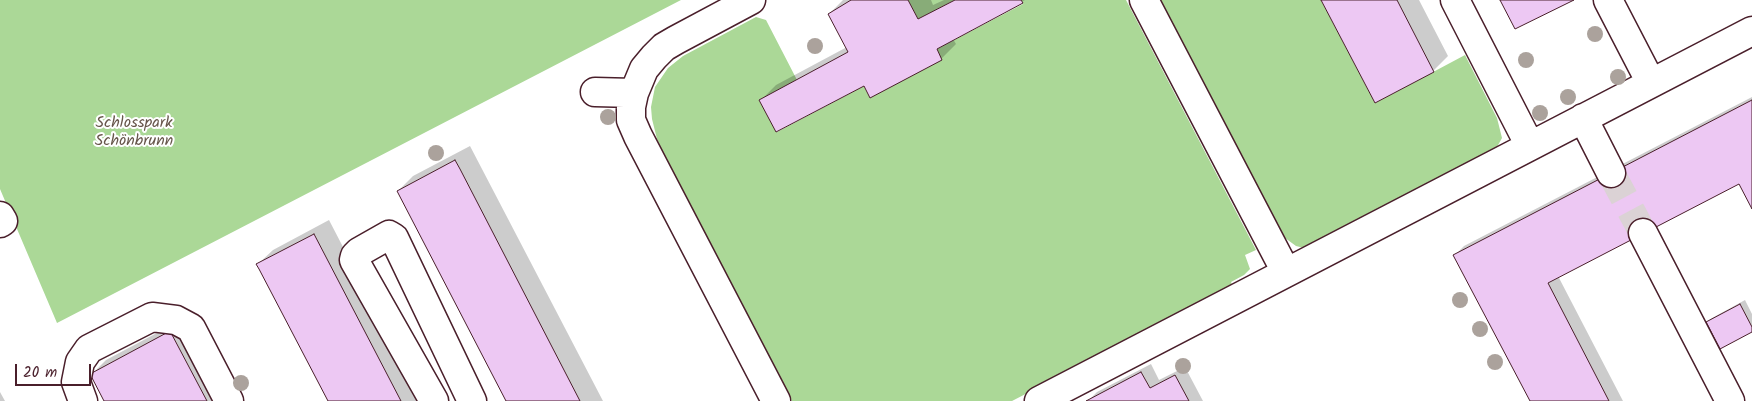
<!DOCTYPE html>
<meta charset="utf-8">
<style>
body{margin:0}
#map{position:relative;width:1752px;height:401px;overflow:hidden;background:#fff;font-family:Kalam,sans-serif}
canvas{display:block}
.scale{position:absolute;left:15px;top:364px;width:76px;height:22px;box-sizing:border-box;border:2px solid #4a1f2b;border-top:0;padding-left:6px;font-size:15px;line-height:18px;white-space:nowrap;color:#4a1f2b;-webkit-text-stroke:4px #fff;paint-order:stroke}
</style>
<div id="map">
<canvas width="1752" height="401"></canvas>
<div class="scale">20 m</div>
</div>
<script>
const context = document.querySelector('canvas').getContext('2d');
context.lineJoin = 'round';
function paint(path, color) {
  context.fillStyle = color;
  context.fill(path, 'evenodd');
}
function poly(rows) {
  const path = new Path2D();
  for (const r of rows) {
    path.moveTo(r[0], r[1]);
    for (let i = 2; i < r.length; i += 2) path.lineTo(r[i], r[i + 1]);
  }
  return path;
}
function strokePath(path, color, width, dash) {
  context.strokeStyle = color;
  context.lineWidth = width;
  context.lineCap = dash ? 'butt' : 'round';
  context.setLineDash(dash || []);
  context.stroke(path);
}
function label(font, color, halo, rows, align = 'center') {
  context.font = font + ' Kalam,sans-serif';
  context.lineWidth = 4;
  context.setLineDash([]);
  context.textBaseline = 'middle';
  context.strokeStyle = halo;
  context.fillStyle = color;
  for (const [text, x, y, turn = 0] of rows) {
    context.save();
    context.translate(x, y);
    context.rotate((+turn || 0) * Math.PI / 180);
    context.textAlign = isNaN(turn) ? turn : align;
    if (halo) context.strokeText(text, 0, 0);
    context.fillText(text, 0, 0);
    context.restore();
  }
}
paint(poly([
 [0,0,681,0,57,323,0,189],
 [908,0,955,0,918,19],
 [1021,0,1126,0,1256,250,1245,255,1250,269,1244,275,1231,282,1233,287,1012,401,792,401,669,165,657,139,652,119,651,107,655,87,668,68,683,56,756,17,766,20,797,80,759,100,777,132,864,86,870,98,937,49,1023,4],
 [1157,0,1321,0,1375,103,1465,55,1497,118,1502,138,1497,147,1489,154,1310,246,1304,248,1296,246,1281,235]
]), '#abd897');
paint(poly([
 [843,0,931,0,933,5,944,0,1025,0,953,39,956,44,941,59,761,100,776,85,847,47,829,14],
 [1322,0,1419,0,1448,56,1433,71],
 [1752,97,1752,206,1739,182,1558,276,1623,401,1532,401,1455,255,1464,246],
 [470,146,603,401,507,401,398,191,413,176],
 [329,220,423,401,329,401,258,264,273,250],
 [1745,300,1752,314,1752,330,1707,322,1712,318],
 [185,318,230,401,105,401,91,375,106,360],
 [1151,364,1159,380,1185,367,1203,401,1088,401,1097,392],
 [0,392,5,401,0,401]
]), '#0003');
const building = poly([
 [851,0,908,0,918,19,955,0,1021,0,1023,3,937,49,942,60,870,98,864,86,776,132,759,100,848,52,828,14,851,0],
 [1321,0,1397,0,1434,72,1375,103,1321,0],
 [1500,0,1574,0,1515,29,1500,0],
 [1752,100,1752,209,1739,184,1548,283,1609,401,1530,401,1453,255,1752,100],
 [455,160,460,169,580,401,506,401,397,191,455,160],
 [314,234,401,401,328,401,259,269,256,264,314,234],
 [1740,304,1752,327,1752,332,1720,349,1706,322,1740,304],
 [170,331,207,401,104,401,90,374,170,331],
 [1141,372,1150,388,1175,375,1189,401,1086,401,1141,372]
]);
paint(building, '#edc8f3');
strokePath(building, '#4a1f2b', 1);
strokePath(poly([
 [1611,173,1643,233]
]), '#dbd2d5', 28, [28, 14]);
const minor = poly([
 [751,0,676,40,664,47,654,57,644,69,634,93,631,107,631,120,638,136,776,401],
 [1144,0,1286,272],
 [1455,0,1530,146],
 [1608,0,1651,83],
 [595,92,634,93],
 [1583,118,1611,173],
 [0,216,3,221,0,223],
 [1643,233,1730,401],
 [83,401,76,382,80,362,89,349,152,317,176,320,191,328,229,401],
 [434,401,354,260,355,256,359,252,389,235,394,238,472,401],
 [1039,401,1752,31]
]);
strokePath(minor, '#4a1f2b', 31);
strokePath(minor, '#fff', 28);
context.fillStyle = '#aba29c';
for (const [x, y] of [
 [1595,34],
 [815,46],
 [1526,60],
 [1618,77],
 [1568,97],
 [1540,113],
 [608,117],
 [436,153],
 [1460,300],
 [1480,329],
 [1495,362],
 [1183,366],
 [241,383]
]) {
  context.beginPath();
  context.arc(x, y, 8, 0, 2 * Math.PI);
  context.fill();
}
label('16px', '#67564b', '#fff', [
 ["Schlosspark",134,124],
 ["Schönbrunn",134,142]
]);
</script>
